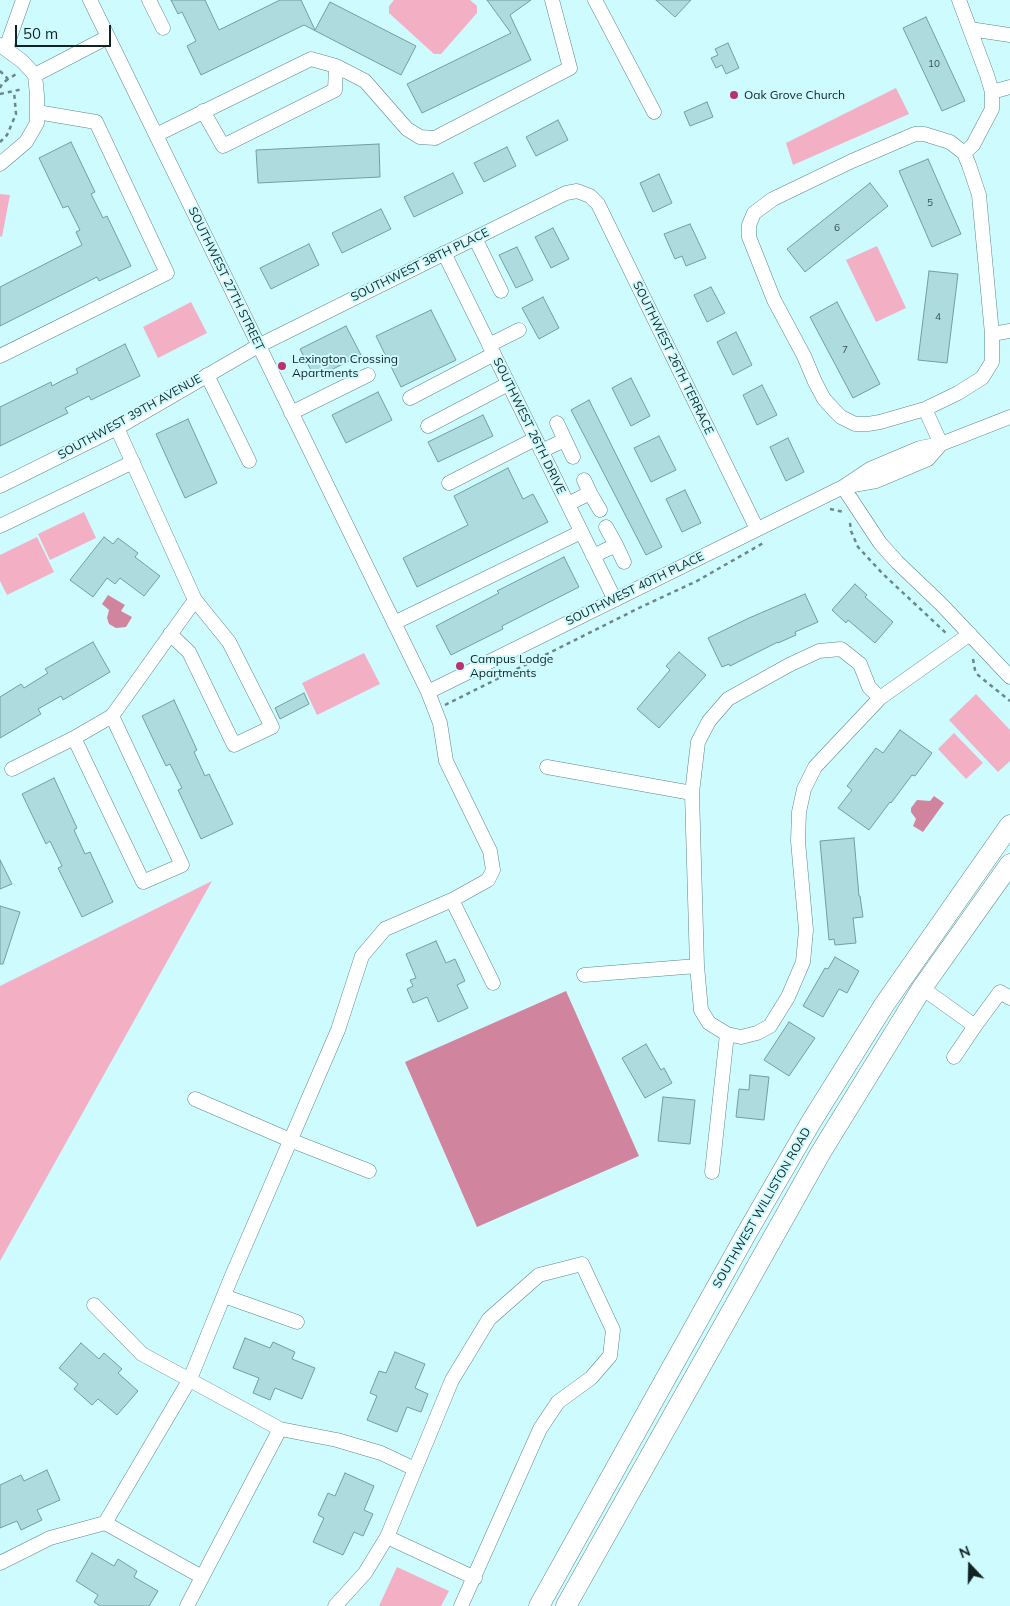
<!DOCTYPE html>
<style>
body{margin:0}
#map{position:relative;width:1010px;height:1606px;overflow:hidden;background:#cefbfe;font-family:Mulish,sans-serif}
canvas{display:block}
.north{position:absolute;left:945px;top:1541px;width:50px;height:50px;-webkit-text-stroke:4px #cefbfe;paint-order:stroke;rotate:339deg;font-size:14px;font-weight:700;line-height:20px;text-align:center;color:#112324}
.north::after{content:'';display:block;margin:auto;width:18px;height:22px;background:#112324;clip-path:polygon(50% 0,100% 100%,50% 72%,0 100%)}
.scale{position:absolute;left:15px;top:25px;width:96px;height:22px;box-sizing:border-box;border:2px solid #112324;border-top:0;padding-left:6px;font-size:15px;line-height:18px;white-space:nowrap;color:#112324;-webkit-text-stroke:4px #cefbfe;paint-order:stroke}
</style>
<div id="map">
<canvas width="1010" height="1606"></canvas>
<div class="north">N</div>
<div class="scale">50 m</div>
</div>
<script>
const context = document.querySelector('canvas').getContext('2d');
context.lineJoin = 'round';
function paint(path, color) {
  context.fillStyle = color;
  context.fill(path, 'evenodd');
}
function poly(rows) {
  const path = new Path2D();
  for (const r of rows) {
    path.moveTo(r[0], r[1]);
    for (let i = 2; i < r.length; i += 2) path.lineTo(r[i], r[i + 1]);
  }
  return path;
}
function strokePath(path, color, width, dash) {
  context.strokeStyle = color;
  context.lineWidth = width;
  context.lineCap = dash ? 'butt' : 'round';
  context.setLineDash(dash || []);
  context.stroke(path);
}
function label(font, color, halo, rows, align = 'center') {
  context.font = font + ' Mulish,sans-serif';
  context.lineWidth = 4;
  context.setLineDash([]);
  context.textBaseline = 'middle';
  context.strokeStyle = halo;
  context.fillStyle = color;
  for (const [text, x, y, turn = 0] of rows) {
    context.save();
    context.translate(x, y);
    context.rotate((+turn || 0) * Math.PI / 180);
    context.textAlign = isNaN(turn) ? turn : align;
    if (halo) context.strokeText(text, 0, 0);
    context.fillText(text, 0, 0);
    context.restore();
  }
}
paint(poly([
 [394,0,470,0,477,6,477,13,441,54,434,54,389,13,389,6],
 [896,88,909,114,793,165,786,143],
 [0,194,10,195,2,237,0,236],
 [877,246,906,308,876,322,846,260],
 [191,302,207,333,158,358,143,327],
 [84,512,96,538,50,560,38,534],
 [37,537,54,572,7,595,0,581,0,555],
 [364,653,380,684,317,715,302,683],
 [976,694,1010,730,1010,761,998,772,949,720],
 [954,733,983,763,966,779,938,749],
 [212,881,0,1261,0,986],
 [397,1567,449,1591,441,1606,379,1606]
]), '#f3afc4');
paint(poly([
 [108,595,125,605,121,611,132,617,126,627,116,628,109,624,107,618,109,610,102,604],
 [934,796,944,803,923,832,913,826,916,819,911,812,911,808,917,800,930,801],
 [566,991,639,1156,477,1227,405,1062]
]), '#d1849e');
const building = poly([
 [171,0,205,0,219,30,280,0,301,0,315,30,330,2,416,46,401,75,304,25,201,75,187,46,196,41,182,12,178,14,171,0],
 [487,0,531,0,510,15,531,60,422,113,407,84,511,33,487,0],
 [656,0,691,0,675,17,656,0],
 [926,17,965,101,942,111,903,28,926,17],
 [728,43,739,68,726,74,722,65,716,68,711,58,718,55,715,49,728,43],
 [707,102,713,117,690,126,684,112,707,102],
 [558,120,568,140,536,156,526,137,558,120],
 [71,142,95,192,91,194,103,218,107,216,131,266,99,281,97,277,0,326,0,287,82,245,76,232,80,230,68,206,63,208,39,158,71,142],
 [379,144,380,177,258,183,256,150,379,144],
 [507,147,516,166,484,182,474,163,507,147],
 [928,159,961,234,932,247,899,171,928,159],
 [453,173,463,193,414,217,404,197,453,173],
 [659,174,672,203,653,212,640,183,659,174],
 [870,183,888,206,805,272,787,249,870,183],
 [381,209,391,229,342,253,332,233,381,209],
 [690,224,706,258,686,266,682,256,675,259,664,234,690,224],
 [553,228,569,259,551,268,535,237,553,228],
 [309,244,319,265,271,289,260,268,309,244],
 [517,247,533,280,516,288,499,255,517,247],
 [929,271,958,274,947,363,918,360,929,271],
 [711,287,725,313,707,322,694,295,711,287],
 [543,297,559,328,539,339,522,308,543,297],
 [837,302,880,384,853,398,810,317,837,302],
 [431,310,456,360,401,387,376,336,431,310],
 [346,326,361,355,315,378,300,349,346,326],
 [736,332,752,365,733,375,717,342,736,332],
 [125,344,140,376,91,400,89,396,65,408,68,413,0,446,0,407,51,382,52,386,63,380,78,373,76,369,125,344],
 [631,378,650,416,631,426,612,388,631,378],
 [762,385,777,415,757,425,743,395,762,385],
 [378,392,392,420,346,443,332,415,378,392],
 [589,400,662,547,646,555,571,410,589,400],
 [483,415,493,436,438,462,428,442,483,415],
 [188,419,217,483,185,498,156,434,188,419],
 [659,436,676,470,651,482,634,448,659,436],
 [788,438,804,472,786,481,770,447,788,438],
 [508,468,523,499,533,494,548,522,417,587,403,558,468,525,454,496,508,468],
 [685,490,701,523,682,532,666,499,685,490],
 [104,537,113,544,118,538,138,553,135,557,160,576,144,596,120,578,115,584,107,578,93,597,70,580,104,537],
 [564,557,579,587,502,626,503,629,451,655,436,626,499,593,497,591,564,557],
 [855,584,867,595,865,597,893,622,875,643,848,620,846,623,832,610,855,584],
 [805,594,818,622,795,632,796,635,778,643,778,642,730,666,729,664,722,667,708,638,749,618,805,594],
 [93,642,110,672,63,700,61,696,38,709,41,714,0,738,0,697,21,684,24,688,48,673,45,669,93,642],
 [679,652,706,675,659,728,637,709,670,670,666,666,679,652],
 [304,693,309,704,280,719,275,708,304,693],
 [174,700,197,750,194,752,205,776,209,774,233,824,201,839,178,790,182,788,170,764,166,766,142,716,174,700],
 [900,730,932,753,915,776,912,775,891,803,890,802,869,830,838,808,852,790,847,786,876,748,883,753,900,730],
 [54,778,77,828,74,830,85,854,90,852,113,902,82,917,58,868,62,866,50,841,46,844,22,794,54,778],
 [854,838,859,896,860,896,863,917,853,918,856,943,835,945,834,939,829,940,820,841,854,838],
 [0,860,12,884,0,889,0,860],
 [0,906,20,912,3,964,0,964,0,906],
 [436,941,446,963,455,959,465,981,457,985,468,1008,438,1022,427,997,413,1003,407,989,413,986,410,980,416,978,406,954,436,941],
 [835,957,859,971,847,993,839,989,823,1017,803,1006,825,968,828,969,835,957],
 [789,1022,815,1038,789,1076,764,1060,789,1022],
 [646,1044,661,1070,664,1068,672,1083,645,1098,622,1058,646,1044],
 [750,1075,769,1077,764,1120,736,1117,739,1089,749,1090,750,1075],
 [663,1097,695,1100,690,1144,658,1141,663,1097],
 [245,1338,270,1348,273,1342,295,1352,292,1359,315,1368,302,1399,275,1388,270,1400,253,1393,259,1378,233,1368,245,1338],
 [81,1343,99,1359,104,1353,122,1369,118,1373,138,1391,117,1415,98,1399,92,1405,74,1389,78,1384,59,1368,81,1343],
 [395,1352,425,1364,415,1388,428,1394,421,1412,407,1407,397,1432,367,1420,377,1396,370,1393,379,1371,386,1373,395,1352],
 [47,1470,60,1500,37,1510,42,1520,21,1530,17,1521,0,1528,0,1485,21,1475,24,1481,47,1470],
 [345,1473,374,1486,364,1510,373,1514,363,1536,354,1532,343,1555,313,1542,324,1518,318,1515,328,1493,335,1496,345,1473],
 [92,1553,114,1566,118,1559,137,1571,134,1577,158,1591,149,1606,100,1606,94,1602,98,1595,76,1581,92,1553]
]);
paint(building, '#aedbdd');
strokePath(building, '#739ea0', 1);
const minor = poly([
 [149,0,163,28],
 [595,0,654,112],
 [959,0,987,75,992,92,992,109,973,145,964,153],
 [970,29,1010,35],
 [0,45,22,61,35,75,37,95,37,123,26,142,0,164],
 [6,48,23,0],
 [35,75,108,37],
 [992,92,1010,87],
 [203,111,223,146,335,90,336,66],
 [915,134,924,134,950,142,964,153,969,165,979,195,992,334,992,362,982,378,958,393,925,409,880,422,868,424,855,424,841,417,834,410,824,399,815,382,804,356,774,300,749,237,749,225,754,213,773,199,852,161,915,134],
 [156,135,311,59,336,66,365,81,407,129,420,137,435,138,570,68,552,0],
 [475,238,501,291],
 [444,253,615,600],
 [992,334,1010,331],
 [489,345,519,330],
 [0,356,167,273,96,122,37,112],
 [207,375,249,461],
 [410,398,494,354],
 [925,409,941,444],
 [291,413,368,375],
 [557,423,565,440],
 [428,426,508,384],
 [117,428,195,600,229,642,272,727,234,745,189,652,170,634],
 [541,451,565,440,573,457],
 [449,483,535,439],
 [0,486,117,428,258,346,566,193,577,191,590,196,598,204,757,529],
 [848,486,876,481,928,459,941,444],
 [843,487,880,543,897,562,941,604,1010,677],
 [590,493,600,510],
 [568,504,590,493,584,480],
 [0,526,133,462],
 [616,545,624,562],
 [593,556,616,545,606,527],
 [394,623,581,532],
 [428,692,843,487,870,469,920,448,941,444,1010,417],
 [880,698,869,687,860,664,841,649,819,651,789,665,728,699,709,721,698,742,692,793,697,966,701,1010,709,1023,727,1034,741,1037,757,1033,770,1026,788,997,803,962,806,930,798,841,799,812,804,789,815,767,880,698,970,634],
 [74,738,143,882,182,865,112,716],
 [547,767,692,793],
 [12,769,74,738,112,716,195,600],
 [452,900,493,983],
 [584,975,697,966],
 [922,988,975,1026,1000,992,1010,998],
 [954,1057,975,1026],
 [195,1099,290,1140,369,1171],
 [712,1172,727,1034],
 [224,1296,297,1322],
 [94,1305,142,1354,280,1429,337,1440,381,1453,415,1469],
 [105,1523,202,1577],
 [387,1537,475,1578],
 [0,1563,50,1538,105,1523,190,1379,231,1278,338,1030,362,956,385,929,452,900,488,880,493,870,490,851,446,761,440,723,428,692,90,0],
 [187,1606,280,1429],
 [335,1606,365,1573,387,1537,452,1380,489,1319,539,1275,582,1264,613,1330,610,1356,591,1378,558,1402,540,1429,461,1606]
]);
const highway = poly([
 [539,1606,745,1236,811,1122,884,1005,1010,825],
 [566,1606,821,1152,922,988,1010,864]
]);
strokePath(minor, '#5d8789', 15);
strokePath(highway, '#5d8789', 21);
strokePath(poly([
 [0,71,8,79,18,73],
 [0,88,2,84,8,79],
 [0,94,23,89],
 [0,142,7,135,16,114,14,91],
 [830,509,844,512],
 [850,523,851,531,858,547,883,574,947,634],
 [973,659,975,670,978,675,1010,701],
 [445,705,641,607,697,581,765,542]
]), '#6a888a', 2.5, [4, 4]);
strokePath(minor, '#fff', 14);
strokePath(highway, '#fff', 20);
for (const [x, y, r, color] of [
 [734,95,5,"#bb316e"],
 [282,366,5,"#bb316e"],
 [460,666,5,"#bb316e"]
]) {
  const dot = new Path2D();
  dot.arc(x, y, r, 0, 2 * Math.PI);
  context.fillStyle = color;
  context.fill(dot);
  strokePath(dot, '#cefbfe', 2);
}
label('10px', '#385152', null, [
 ["10",934,64],
 ["5",930,203],
 ["6",837,228],
 ["4",938,317],
 ["7",845,350]
]);
label('12px', '#112324', '#cefbfe', [
 ["Oak Grove Church",744,95],
 ["Lexington Crossing",292,359],
 ["Apartments",292,373],
 ["Campus Lodge",470,659],
 ["Apartments",470,673]
], 'left');
label('12px', '#112324', '#cefbfe', [
 ["SOUTHWEST 38TH PLACE",420,265,-26],
 ["SOUTHWEST 27TH STREET",226,279,64],
 ["SOUTHWEST 26TH TERRACE",673,358,64],
 ["SOUTHWEST 39TH AVENUE",130,417,-29],
 ["SOUTHWEST 26TH DRIVE",529,426,64],
 ["SOUTHWEST 40TH PLACE",635,589,-26],
 ["SOUTHWEST WILLISTON ROAD",762,1208,-60]
]);
</script>
